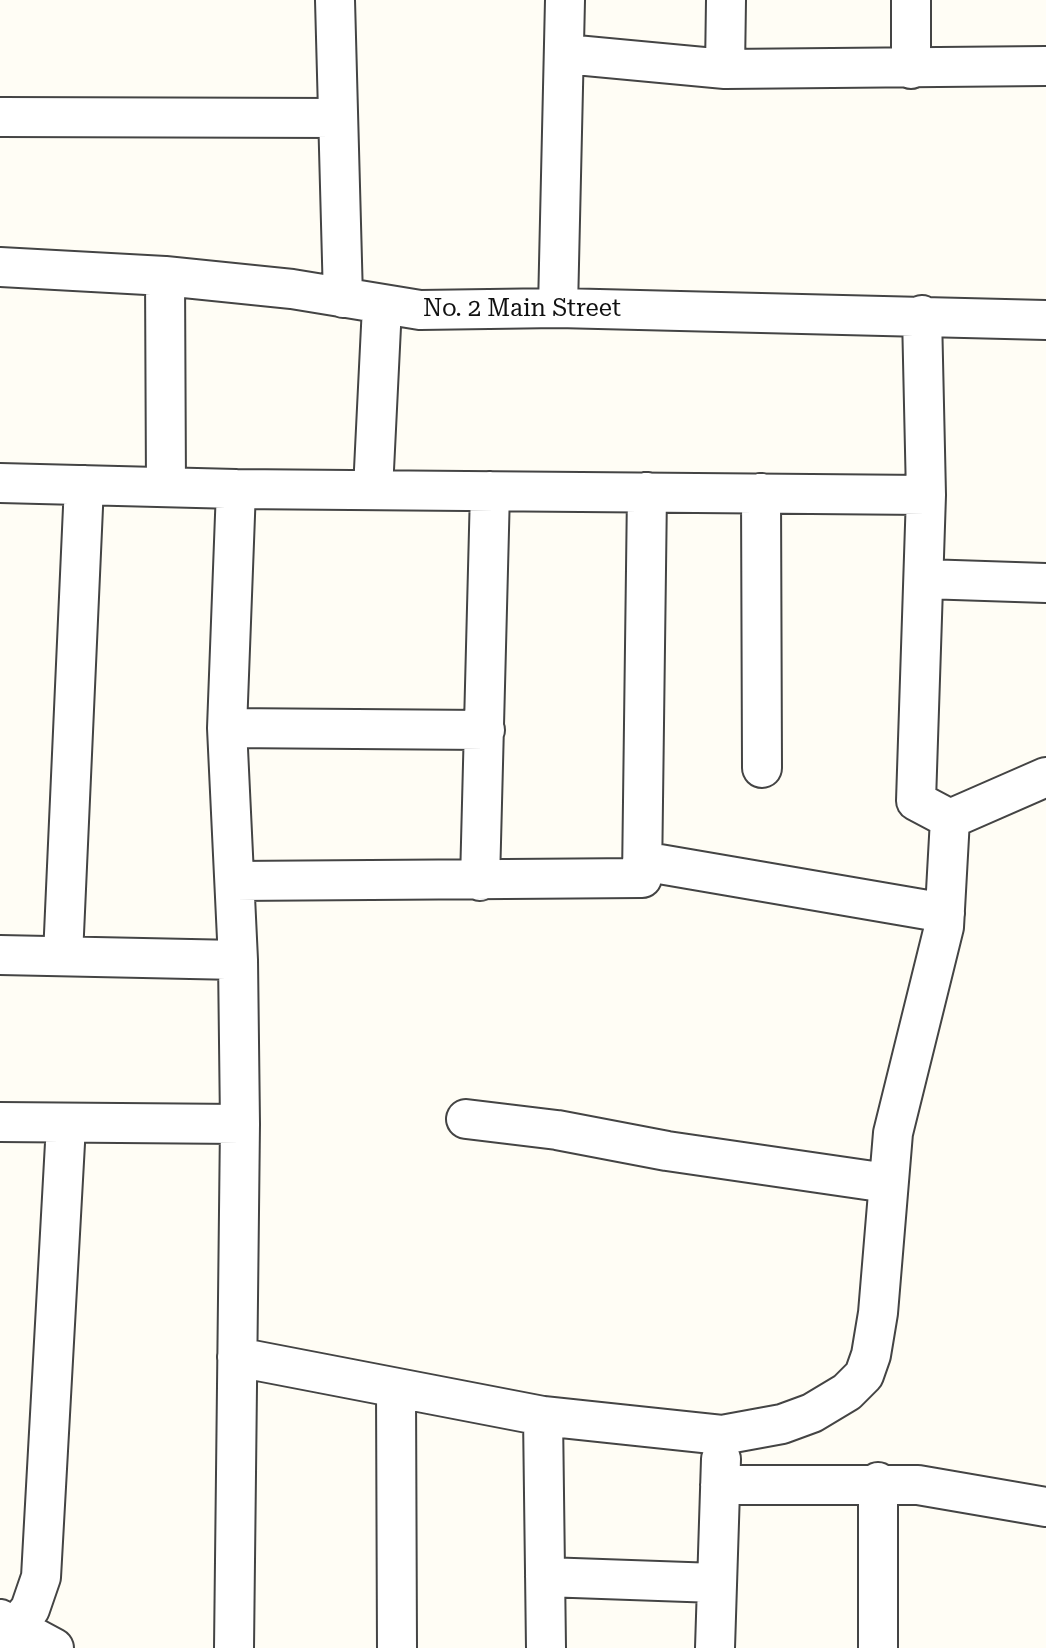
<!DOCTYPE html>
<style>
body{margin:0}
canvas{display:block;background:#fffdf5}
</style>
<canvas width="1046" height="1648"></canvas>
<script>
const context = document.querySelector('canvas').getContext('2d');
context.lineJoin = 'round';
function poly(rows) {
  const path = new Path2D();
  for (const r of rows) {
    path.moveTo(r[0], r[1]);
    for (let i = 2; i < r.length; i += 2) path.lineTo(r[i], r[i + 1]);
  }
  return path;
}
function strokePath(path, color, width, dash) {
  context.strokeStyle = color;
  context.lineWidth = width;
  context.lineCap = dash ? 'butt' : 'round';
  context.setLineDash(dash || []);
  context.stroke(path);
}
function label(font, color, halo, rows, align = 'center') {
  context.font = font + ' "Roboto Serif",serif';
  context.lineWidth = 8;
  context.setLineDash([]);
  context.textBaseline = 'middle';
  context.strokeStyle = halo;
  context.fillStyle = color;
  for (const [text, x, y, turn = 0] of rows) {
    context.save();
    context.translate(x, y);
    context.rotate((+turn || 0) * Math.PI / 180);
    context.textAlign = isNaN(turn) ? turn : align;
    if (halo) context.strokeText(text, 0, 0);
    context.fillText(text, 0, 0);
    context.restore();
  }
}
const minor = poly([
 [335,0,343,298],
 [565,54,725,69,1046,66],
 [725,69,726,0],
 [911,69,911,0],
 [0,117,337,118],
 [0,267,165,276,292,289,420,310,558,308,1046,320],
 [165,276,166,487],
 [558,308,565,0],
 [0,483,236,489],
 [373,490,382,306],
 [761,493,762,768],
 [926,495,916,801,950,819,1046,777],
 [924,579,1046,583],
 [227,728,485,730],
 [642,861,945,913],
 [235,881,642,878,647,492],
 [480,881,490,491],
 [0,955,238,960],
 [63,956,84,485],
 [466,1119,557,1130,667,1151,887,1183],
 [0,1122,240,1124],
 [237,1357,543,1416,722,1435,782,1424,812,1413,847,1392,864,1375,871,1355,878,1313,893,1133,944,927,950,819],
 [396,1389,397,1648],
 [543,1416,546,1648],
 [878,1482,878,1648],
 [720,1485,918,1485,1046,1507],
 [545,1577,716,1583],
 [0,1619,54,1648],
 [0,1646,30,1609,41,1577,66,1125],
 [234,1648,240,1124,238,960,227,728,236,489,926,495,922,315],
 [715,1648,721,1459]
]);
strokePath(minor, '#444', 42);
strokePath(minor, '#fff', 38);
label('24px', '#111', '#fff', [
 ["No. 2 Main Street",522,309]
]);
</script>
